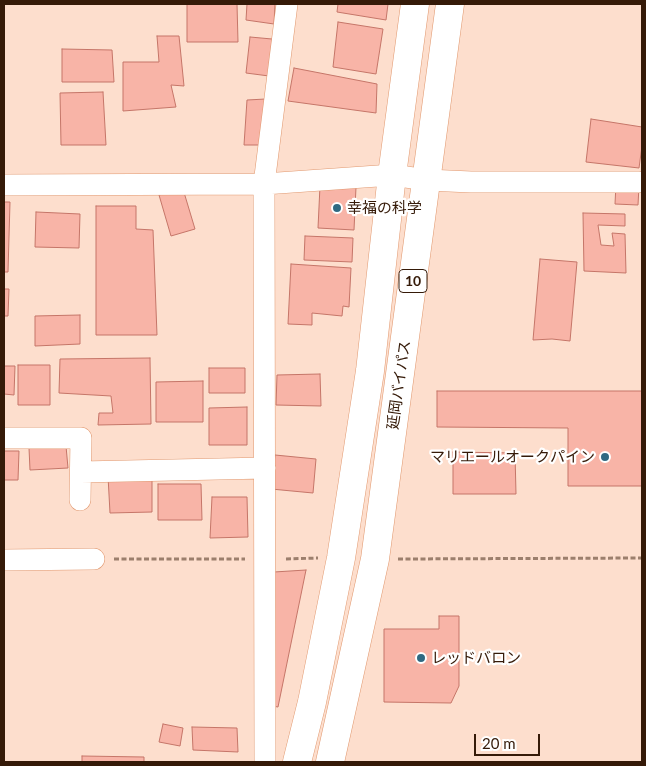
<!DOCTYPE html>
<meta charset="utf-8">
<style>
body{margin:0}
#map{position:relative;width:646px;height:766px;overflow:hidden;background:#fddecd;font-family:Lato,sans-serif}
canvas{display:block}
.frame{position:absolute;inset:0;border:5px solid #351a08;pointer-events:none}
.scale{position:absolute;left:474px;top:734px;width:66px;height:22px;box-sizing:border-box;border:2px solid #351a08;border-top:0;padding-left:6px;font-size:15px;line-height:18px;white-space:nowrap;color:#351a08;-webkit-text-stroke:4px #fff;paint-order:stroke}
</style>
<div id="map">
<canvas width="646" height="766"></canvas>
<div class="frame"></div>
<div class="scale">20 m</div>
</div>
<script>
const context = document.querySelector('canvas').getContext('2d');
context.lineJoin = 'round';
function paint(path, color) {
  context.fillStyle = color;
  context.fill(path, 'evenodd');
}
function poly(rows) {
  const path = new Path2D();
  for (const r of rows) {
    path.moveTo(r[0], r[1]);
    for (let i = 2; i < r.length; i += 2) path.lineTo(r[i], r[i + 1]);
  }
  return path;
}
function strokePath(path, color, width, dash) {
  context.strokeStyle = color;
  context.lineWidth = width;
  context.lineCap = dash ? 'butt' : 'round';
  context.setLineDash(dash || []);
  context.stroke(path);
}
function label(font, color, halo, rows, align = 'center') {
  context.font = font + ' Lato,"Noto Sans JP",sans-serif';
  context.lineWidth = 4.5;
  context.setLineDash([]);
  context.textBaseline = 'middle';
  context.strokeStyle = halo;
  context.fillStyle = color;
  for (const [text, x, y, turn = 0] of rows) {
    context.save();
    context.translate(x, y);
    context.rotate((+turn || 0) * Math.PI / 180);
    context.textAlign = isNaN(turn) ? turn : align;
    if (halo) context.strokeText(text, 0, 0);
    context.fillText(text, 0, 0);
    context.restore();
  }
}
const building = poly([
 [187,4,237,4,238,42,187,42,187,4],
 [247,4,275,4,274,24,246,20,247,4],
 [338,4,388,4,386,20,337,12,338,4],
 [338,22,383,29,376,74,333,67,338,22],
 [157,36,179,36,184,86,171,85,176,107,123,111,123,62,159,62,157,36],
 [250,37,272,39,269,76,246,73,250,37],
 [62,49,112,50,114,82,62,82,62,49],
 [294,68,377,84,376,113,288,101,294,68],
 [103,92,106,145,61,145,60,93,103,92],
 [266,99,262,145,244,145,247,100,266,99],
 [591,119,642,127,642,146,639,168,586,162,591,119],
 [616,184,639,186,638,205,615,204,616,184],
 [320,186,356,187,354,230,318,228,320,186],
 [183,189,195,229,171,236,159,195,183,189],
 [4,202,10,202,8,272,4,272,4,202],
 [96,206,136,206,136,229,153,230,157,335,96,335,96,206],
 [36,212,80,214,79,248,35,247,36,212],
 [583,213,625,214,625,226,598,225,601,245,614,246,612,233,625,234,626,273,584,271,583,213],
 [305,236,353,238,352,262,304,260,305,236],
 [540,259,577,262,570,341,552,339,533,340,540,259],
 [291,264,351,268,349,307,343,306,342,316,312,313,312,325,288,324,291,264],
 [4,289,9,289,8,316,4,316,4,289],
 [80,315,80,344,35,346,35,316,80,315],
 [150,358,151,424,98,425,99,413,113,413,111,396,59,393,60,359,150,358],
 [18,365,50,365,50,405,18,405,18,365],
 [4,366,15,366,14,395,4,394,4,366],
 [209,368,245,368,245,393,209,393,209,368],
 [320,374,321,406,276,405,277,375,320,374],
 [203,381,203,422,156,422,156,382,203,381],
 [437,391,642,391,642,486,568,486,568,428,437,427,437,391],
 [247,407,247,445,209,445,209,408,247,407],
 [66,446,68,468,30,470,29,448,66,446],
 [4,451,19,451,18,480,4,480,4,451],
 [453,452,515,453,516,494,453,494,453,452],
 [275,455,316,459,313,493,271,489,275,455],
 [108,476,152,476,152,512,110,513,108,476],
 [158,484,201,484,202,520,158,520,158,484],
 [212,497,247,497,248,537,210,538,212,497],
 [306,570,278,707,272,706,274,572,306,570],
 [439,616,459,616,459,686,451,703,384,702,384,629,439,629,439,616],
 [163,724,183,728,180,746,159,742,163,724],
 [192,727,237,728,238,752,193,750,192,727],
 [82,756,144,757,144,762,82,762,82,756]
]);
paint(building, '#f8b4a7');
strokePath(building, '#c57568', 1);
const minor = poly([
 [4,185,264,184,392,175,427,180,471,182,639,182],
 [4,438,81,438,80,500],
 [81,472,265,468],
 [4,560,94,559],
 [265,762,264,184,287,4]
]);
const trunk = poly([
 [297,762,312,702,341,558,370,371,392,175,415,4],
 [330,762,375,559,450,4]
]);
strokePath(minor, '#e1986f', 22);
strokePath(trunk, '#e1986f', 29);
strokePath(poly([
 [114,559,245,559],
 [286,559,318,558],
 [398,559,642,558]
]), '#9c7f6d', 3, [5, 2.5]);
strokePath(minor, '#fff', 21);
strokePath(trunk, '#fff', 28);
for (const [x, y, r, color] of [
 [337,208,5,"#306982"],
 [605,457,5,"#306982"],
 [421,658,5,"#306982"]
]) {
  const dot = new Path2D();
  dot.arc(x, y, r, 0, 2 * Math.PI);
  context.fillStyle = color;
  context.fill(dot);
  strokePath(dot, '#fff', 2);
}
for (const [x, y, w] of [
 [413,281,28]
]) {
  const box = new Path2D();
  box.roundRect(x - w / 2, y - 11.5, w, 23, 4);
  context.fillStyle = '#fff';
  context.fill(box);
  strokePath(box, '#351a08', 1);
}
label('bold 14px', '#351a08', null, [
 ["10",413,281]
]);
label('15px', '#351a08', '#fff', [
 ["幸福の科学",347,208],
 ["マリエールオークパイン",595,457,"right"],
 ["レッドバロン",431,658]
], 'left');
label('15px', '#351a08', '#fff', [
 ["延岡バイパス",399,385,-82]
]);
</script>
